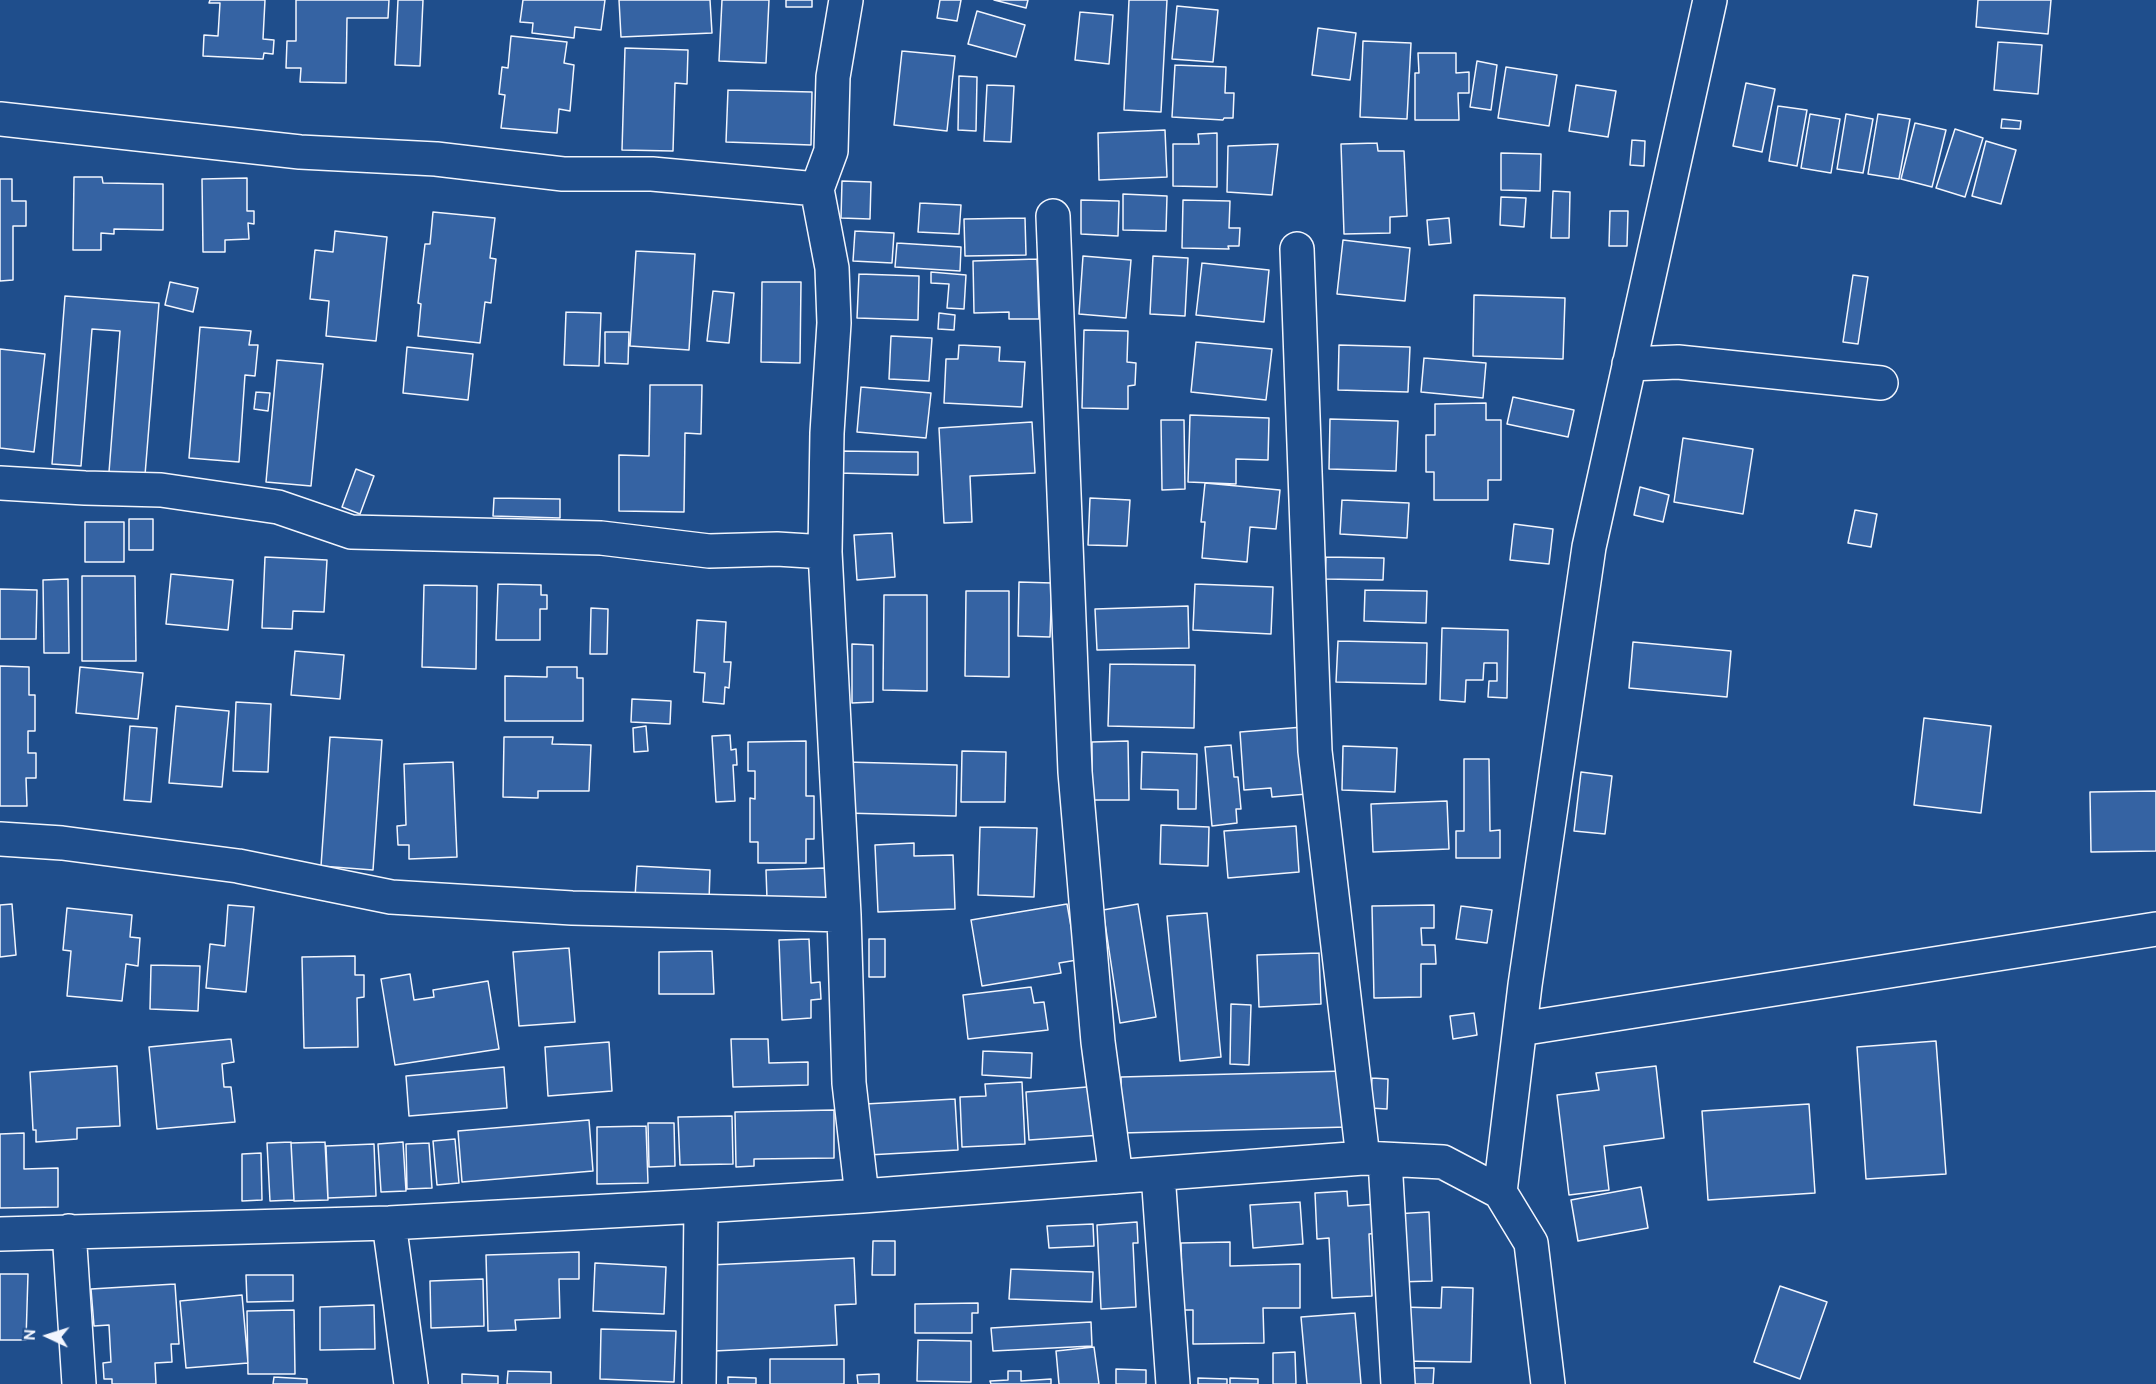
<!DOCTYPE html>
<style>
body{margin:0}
#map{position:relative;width:2156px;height:1384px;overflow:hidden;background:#1f4e8c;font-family:Cabin,sans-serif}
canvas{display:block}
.north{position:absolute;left:18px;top:1306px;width:60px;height:60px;-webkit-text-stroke:4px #1f4e8c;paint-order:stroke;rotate:274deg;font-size:16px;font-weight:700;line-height:24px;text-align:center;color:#f2f6ff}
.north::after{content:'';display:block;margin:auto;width:21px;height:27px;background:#f2f6ff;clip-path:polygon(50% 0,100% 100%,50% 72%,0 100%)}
</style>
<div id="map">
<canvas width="2156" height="1384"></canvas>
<div class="north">N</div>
</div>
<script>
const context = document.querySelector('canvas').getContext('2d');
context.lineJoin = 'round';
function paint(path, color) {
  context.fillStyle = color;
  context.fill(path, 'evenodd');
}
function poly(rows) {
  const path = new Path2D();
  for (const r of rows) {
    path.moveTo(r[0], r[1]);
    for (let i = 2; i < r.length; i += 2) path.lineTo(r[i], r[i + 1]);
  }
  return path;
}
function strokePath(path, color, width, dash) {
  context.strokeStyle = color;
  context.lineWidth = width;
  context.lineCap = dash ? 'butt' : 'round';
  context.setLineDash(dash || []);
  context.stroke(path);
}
const building = poly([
 [210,0,265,0,263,39,274,40,273,54,264,53,263,59,203,56,204,35,218,36,220,3,209,3,210,0],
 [296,0,389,0,388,18,347,18,346,83,300,82,301,68,286,68,287,41,296,41,296,0],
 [398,0,423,0,420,66,395,65,398,0],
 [523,0,605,0,601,30,575,27,574,38,532,33,533,23,520,22,523,0],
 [619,0,710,0,712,33,621,37,619,0],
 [722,0,769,0,766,63,719,61,722,0],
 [786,0,812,0,812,7,786,7,786,0],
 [940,0,961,0,957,21,937,18,940,0],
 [994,0,1028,0,1026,8,994,0],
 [1129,0,1167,0,1161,112,1124,110,1129,0],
 [1978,0,2051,0,2048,34,1976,27,1978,0],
 [1177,6,1218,10,1213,62,1172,59,1177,6],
 [977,11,1025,25,1016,57,968,44,977,11],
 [1080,12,1113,15,1109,64,1075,60,1080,12],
 [1318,28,1356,33,1350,80,1312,75,1318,28],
 [511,36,567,42,564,63,574,65,570,111,559,109,557,133,501,128,505,95,499,94,502,67,508,68,511,36],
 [1363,41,1411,43,1407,119,1360,117,1363,41],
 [1998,42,2042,45,2038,94,1994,90,1998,42],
 [625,48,688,50,687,84,675,83,673,151,622,150,625,48],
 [902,51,955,56,947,131,894,125,902,51],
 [1418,53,1456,53,1456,73,1469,72,1469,93,1458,93,1459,120,1415,120,1415,73,1419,73,1418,53],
 [1477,61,1497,65,1491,110,1470,107,1477,61],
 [1175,65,1226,67,1225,93,1234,93,1233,118,1224,118,1223,120,1172,117,1175,65],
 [1506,67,1557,75,1549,126,1498,118,1506,67],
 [959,76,977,77,976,131,958,130,959,76],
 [1746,83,1775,89,1762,152,1733,146,1746,83],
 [987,85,1014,86,1011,142,984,141,987,85],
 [1576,85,1616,91,1608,137,1569,131,1576,85],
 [728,90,812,92,811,145,726,142,728,90],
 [1778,106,1807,110,1797,166,1769,161,1778,106],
 [1810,114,1840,119,1831,173,1801,168,1810,114],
 [1846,114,1873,119,1863,173,1837,169,1846,114],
 [1878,114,1910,119,1899,179,1868,174,1878,114],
 [2002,119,2021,121,2020,129,2001,128,2002,119],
 [1915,123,1946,130,1932,187,1901,179,1915,123],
 [1955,129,1983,138,1965,197,1936,188,1955,129],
 [1165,130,1167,177,1099,180,1098,133,1165,130],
 [1217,133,1217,187,1173,186,1173,144,1199,144,1198,134,1217,133],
 [1632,140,1645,141,1644,166,1630,165,1632,140],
 [1986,141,2016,150,2001,204,1972,196,1986,141],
 [1377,143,1378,151,1404,151,1407,216,1390,217,1390,233,1344,234,1341,144,1377,143],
 [1278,144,1272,195,1227,192,1228,146,1278,144],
 [1501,153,1541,154,1540,191,1501,190,1501,153],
 [74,177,102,177,103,183,163,184,163,230,114,229,114,234,101,233,101,250,73,250,74,177],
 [247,178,247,211,254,211,254,224,248,223,249,239,225,240,225,252,203,252,202,179,247,178],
 [0,179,12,179,12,201,26,201,26,226,13,226,13,280,0,281,0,179],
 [842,181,871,182,870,219,841,218,842,181],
 [1553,191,1570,192,1569,238,1551,238,1553,191],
 [1123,194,1167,196,1166,231,1123,230,1123,194],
 [1501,197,1526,198,1524,227,1500,225,1501,197],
 [1081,200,1119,201,1118,236,1081,234,1081,200],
 [1183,200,1230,201,1229,228,1240,228,1239,246,1228,246,1229,249,1182,248,1183,200],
 [920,203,961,205,959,234,918,232,920,203],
 [1610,211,1628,211,1627,246,1609,246,1610,211],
 [433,212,495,218,490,258,496,259,491,303,485,302,480,343,418,336,421,304,418,303,425,244,430,244,433,212],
 [1025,218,1026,255,965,256,964,219,1025,218],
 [1449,218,1451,243,1429,245,1427,220,1449,218],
 [335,231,387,237,376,341,326,336,329,301,310,299,315,250,333,252,335,231],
 [855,231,894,233,892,263,853,261,855,231],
 [1343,240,1410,248,1405,301,1337,294,1343,240],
 [897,243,961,247,960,271,895,267,897,243],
 [636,251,695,254,689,350,630,346,636,251],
 [1083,256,1131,260,1126,318,1079,314,1083,256],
 [1153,256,1188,258,1185,316,1150,314,1153,256],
 [1037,259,1039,319,1009,319,1009,312,974,313,973,261,1037,259],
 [1202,263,1269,270,1264,322,1196,315,1202,263],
 [931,272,966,275,964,309,947,308,949,284,931,283,931,272],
 [859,274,919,276,918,320,857,318,859,274],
 [1853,275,1868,277,1858,344,1843,342,1853,275],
 [170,282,198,288,193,312,165,305,170,282],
 [762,282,801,282,800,363,761,362,762,282],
 [713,291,734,293,729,343,707,341,713,291],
 [1474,295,1565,298,1563,359,1473,356,1474,295],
 [65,296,159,303,145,475,109,472,120,331,92,329,81,466,52,464,65,296],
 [566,312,601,313,599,366,564,365,566,312],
 [939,313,955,315,954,330,938,329,939,313],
 [200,327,251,331,249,345,258,345,255,376,245,375,239,462,189,458,200,327],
 [1084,330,1128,331,1127,362,1136,363,1135,385,1128,386,1128,409,1082,408,1084,330],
 [605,332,629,332,628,364,605,363,605,332],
 [891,336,932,338,929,381,889,379,891,336],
 [1196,342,1272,349,1266,400,1191,392,1196,342],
 [959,345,1000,347,999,361,1025,362,1022,407,944,403,946,359,958,359,959,345],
 [1339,345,1410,347,1408,392,1338,390,1339,345],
 [407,347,473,354,468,400,403,393,407,347],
 [0,349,45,354,34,452,0,448,0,349],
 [1424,358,1486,363,1483,398,1421,392,1424,358],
 [277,360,323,364,311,486,266,482,277,360],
 [650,385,702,385,701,434,685,433,684,512,619,511,619,455,649,456,650,385],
 [861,387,931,393,926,438,857,432,861,387],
 [256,392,270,393,268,411,254,409,256,392],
 [1513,397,1574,410,1568,437,1507,424,1513,397],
 [1486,403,1486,420,1501,420,1501,480,1488,480,1488,500,1434,500,1434,472,1426,472,1426,435,1435,435,1435,404,1486,403],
 [1190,415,1269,418,1268,460,1236,459,1236,484,1188,482,1190,415],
 [1330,419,1398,421,1396,471,1329,469,1330,419],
 [1161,420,1184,420,1185,489,1162,490,1161,420],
 [1032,422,1035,473,970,476,972,522,944,523,939,428,1032,422],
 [1683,438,1753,449,1743,514,1674,502,1683,438],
 [837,451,918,452,918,475,837,473,837,451],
 [356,469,374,476,360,514,342,507,356,469],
 [1205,483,1280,490,1276,529,1250,527,1247,562,1202,558,1205,522,1201,522,1205,483],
 [1640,487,1669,495,1663,522,1634,515,1640,487],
 [494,498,560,499,560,518,493,516,494,498],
 [1090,498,1130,500,1127,546,1088,545,1090,498],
 [1342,500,1409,503,1407,538,1340,534,1342,500],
 [1855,510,1877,514,1871,547,1848,543,1855,510],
 [129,519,153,519,153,550,129,550,129,519],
 [85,522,124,522,124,562,85,562,85,522],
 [1514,524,1553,529,1549,564,1510,560,1514,524],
 [892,533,895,577,857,580,854,535,892,533],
 [265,557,327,560,324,612,293,611,292,629,262,628,265,557],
 [1326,557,1384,558,1383,580,1325,579,1326,557],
 [171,574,233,580,228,630,166,624,171,574],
 [82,576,135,576,136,661,82,661,82,576],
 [68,579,69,653,44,653,43,580,68,579],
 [1019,582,1052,583,1050,637,1018,636,1019,582],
 [498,584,541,585,541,595,547,595,547,609,540,609,540,640,496,640,498,584],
 [1195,584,1273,587,1271,634,1193,630,1195,584],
 [424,585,477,586,476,669,422,667,424,585],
 [0,589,37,590,36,639,0,639,0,589],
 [1365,590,1427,591,1426,623,1364,621,1365,590],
 [966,591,1009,591,1009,677,965,676,966,591],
 [884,595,927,595,927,691,883,690,884,595],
 [1188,606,1189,648,1097,650,1095,609,1188,606],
 [591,608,608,609,607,654,590,654,591,608],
 [697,620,726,622,724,662,731,662,729,688,725,687,724,704,703,702,705,673,694,672,697,620],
 [1442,628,1508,630,1507,698,1488,697,1489,681,1497,681,1497,663,1484,663,1483,680,1466,680,1465,702,1440,700,1442,628],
 [1338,641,1427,643,1426,684,1336,682,1338,641],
 [1633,642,1731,651,1727,697,1629,688,1633,642],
 [852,644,873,645,873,702,852,703,852,644],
 [295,651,344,655,340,699,291,695,295,651],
 [1110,664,1195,665,1194,728,1108,726,1110,664],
 [0,666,29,667,29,695,35,695,35,731,28,731,28,753,36,753,36,778,26,778,27,806,0,806,0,666],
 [80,667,143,673,138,719,76,713,80,667],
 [547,667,577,667,577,678,583,678,583,721,505,721,505,676,547,677,547,667],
 [632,699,671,701,670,724,631,722,632,699],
 [236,702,271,704,268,772,233,771,236,702],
 [176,706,229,711,222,787,169,783,176,706],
 [1924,718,1991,726,1981,813,1914,805,1924,718],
 [130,726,157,728,151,802,124,800,130,726],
 [646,726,648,751,634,752,633,728,646,726],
 [1303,727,1307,794,1272,797,1271,788,1244,790,1240,732,1303,727],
 [730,735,731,750,736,749,737,765,733,765,735,801,716,802,712,736,730,735],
 [330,737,382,740,373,870,321,866,330,737],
 [504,737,553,737,552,744,591,745,589,791,538,791,538,798,503,797,504,737],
 [806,741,806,796,814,796,814,839,806,839,806,863,758,863,758,842,750,842,750,798,755,799,755,771,748,771,748,742,806,741],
 [1128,741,1129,800,1092,800,1092,742,1128,741],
 [1231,745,1234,777,1238,777,1241,809,1236,809,1237,823,1212,826,1205,747,1231,745],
 [1343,746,1397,748,1395,792,1342,790,1343,746],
 [962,751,1006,752,1005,802,961,802,962,751],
 [1142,752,1197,754,1196,809,1178,809,1178,790,1141,789,1142,752],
 [1464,759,1489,759,1490,831,1500,830,1500,858,1456,858,1456,831,1464,831,1464,759],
 [453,762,457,857,409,859,409,845,398,845,397,826,406,825,404,764,453,762],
 [846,762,957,765,956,816,845,813,846,762],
 [1581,772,1612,776,1605,834,1574,831,1581,772],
 [2156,791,2156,851,2091,852,2090,792,2156,791],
 [1447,801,1449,849,1373,852,1371,804,1447,801],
 [1161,825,1209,827,1208,866,1160,864,1161,825],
 [1296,826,1299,872,1228,878,1224,831,1296,826],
 [980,827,1037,828,1034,897,978,895,980,827],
 [914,843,914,856,953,855,955,909,878,912,875,845,914,843],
 [637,866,710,870,709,901,635,897,637,866],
 [825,868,826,898,767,899,766,870,825,868],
 [12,904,16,955,0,957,0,905,12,904],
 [1067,904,1077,960,1059,963,1061,973,982,986,971,920,1067,904],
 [1138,904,1156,1017,1120,1023,1103,910,1138,904],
 [228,905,254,907,246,992,206,988,210,944,225,946,228,905],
 [1434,905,1434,928,1421,928,1422,945,1435,945,1436,964,1421,964,1421,997,1374,998,1372,906,1434,905],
 [1461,906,1492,910,1487,943,1456,939,1461,906],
 [67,908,132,915,130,937,140,938,138,966,126,964,122,1001,67,996,71,951,63,950,67,908],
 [1207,913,1221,1057,1180,1061,1167,916,1207,913],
 [809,939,811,983,820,982,821,999,811,1000,811,1018,782,1020,779,940,809,939],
 [869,939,885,939,885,977,869,977,869,939],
 [569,948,575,1022,519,1026,513,952,569,948],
 [712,951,714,994,659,994,659,952,712,951],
 [1319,953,1321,1004,1259,1007,1257,955,1319,953],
 [355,956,355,975,364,975,364,997,357,998,358,1047,304,1048,302,957,355,956],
 [151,965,200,966,198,1011,150,1009,151,965],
 [410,974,414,1000,434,997,433,990,488,981,499,1049,395,1065,381,979,410,974],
 [1031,987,1034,1003,1044,1002,1048,1030,968,1039,963,995,1031,987],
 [1231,1004,1251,1005,1249,1065,1230,1064,1231,1004],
 [1474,1013,1477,1035,1453,1039,1450,1016,1474,1013],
 [231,1039,234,1062,222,1064,224,1087,231,1087,235,1122,157,1129,149,1047,231,1039],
 [731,1039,768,1039,769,1063,808,1062,808,1085,733,1087,731,1039],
 [1936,1041,1946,1174,1866,1179,1857,1047,1936,1041],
 [609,1042,612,1091,548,1096,545,1047,609,1042],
 [983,1051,1032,1053,1031,1078,982,1075,983,1051],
 [117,1066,120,1126,77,1128,77,1139,36,1142,36,1130,33,1130,30,1072,117,1066],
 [1656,1066,1664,1138,1604,1146,1609,1190,1569,1195,1557,1095,1599,1090,1596,1073,1656,1066],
 [504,1067,507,1108,409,1116,406,1076,504,1067],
 [1345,1071,1347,1127,1122,1133,1121,1077,1345,1071],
 [1372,1078,1388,1079,1387,1109,1370,1108,1372,1078],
 [1022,1082,1025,1144,962,1147,960,1097,986,1096,985,1084,1022,1082],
 [1099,1086,1102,1135,1029,1140,1026,1092,1099,1086],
 [955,1099,958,1150,868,1155,865,1104,955,1099],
 [1809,1104,1815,1193,1708,1200,1702,1111,1809,1104],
 [834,1110,834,1158,754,1159,754,1166,736,1167,735,1112,834,1110],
 [732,1116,733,1164,680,1165,678,1117,732,1116],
 [589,1120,593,1171,462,1182,458,1131,589,1120],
 [648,1123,674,1123,675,1166,649,1167,648,1123],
 [646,1126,648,1183,597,1184,597,1127,646,1126],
 [24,1133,24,1169,58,1168,58,1207,0,1208,0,1134,24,1133],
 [455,1139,459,1183,437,1185,433,1141,455,1139],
 [291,1142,294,1200,270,1201,267,1143,291,1142],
 [325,1142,328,1200,294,1201,291,1143,325,1142],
 [403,1142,406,1191,381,1192,378,1144,403,1142],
 [429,1143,432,1188,407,1189,406,1144,429,1143],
 [374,1144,376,1196,328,1198,326,1146,374,1144],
 [261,1153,262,1200,242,1201,242,1154,261,1153],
 [1641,1187,1648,1228,1578,1241,1571,1200,1641,1187],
 [1347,1191,1348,1206,1378,1204,1380,1233,1369,1234,1372,1296,1332,1298,1329,1238,1317,1239,1315,1193,1347,1191],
 [1300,1202,1303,1244,1253,1248,1250,1205,1300,1202],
 [1429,1212,1432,1281,1397,1282,1394,1214,1429,1212],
 [1137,1222,1138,1243,1133,1243,1136,1307,1101,1309,1097,1225,1137,1222],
 [1093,1224,1094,1246,1049,1248,1047,1226,1093,1224],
 [873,1241,895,1241,895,1275,872,1275,873,1241],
 [1230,1242,1230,1266,1300,1264,1300,1308,1263,1308,1264,1343,1193,1344,1193,1310,1183,1310,1181,1243,1230,1242],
 [579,1252,579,1279,559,1279,560,1318,515,1320,516,1330,488,1331,486,1255,579,1252],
 [854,1258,856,1304,835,1305,837,1345,714,1351,710,1265,854,1258],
 [595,1263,666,1267,664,1314,593,1311,595,1263],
 [1011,1269,1093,1272,1092,1302,1009,1299,1011,1269],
 [0,1274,28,1274,26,1340,0,1340,0,1274],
 [246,1275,293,1275,293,1301,247,1302,246,1275],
 [483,1279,484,1326,431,1328,430,1281,483,1279],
 [175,1284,179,1344,171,1344,172,1362,155,1363,156,1384,112,1384,112,1379,104,1379,103,1363,111,1362,109,1325,94,1326,91,1289,175,1284],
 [1780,1286,1827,1302,1800,1379,1754,1362,1780,1286],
 [1442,1287,1473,1288,1471,1362,1398,1361,1400,1307,1441,1308,1442,1287],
 [242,1295,248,1363,186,1368,180,1301,242,1295],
 [978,1303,978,1313,972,1313,972,1333,915,1333,915,1304,978,1303],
 [374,1305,375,1349,320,1350,320,1307,374,1305],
 [294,1310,295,1374,248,1374,247,1311,294,1310],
 [1355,1313,1361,1384,1307,1384,1301,1317,1355,1313],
 [1091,1322,1092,1346,993,1351,991,1328,1091,1322],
 [601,1329,676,1331,674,1382,600,1379,601,1329],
 [918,1340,971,1341,971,1382,917,1381,918,1340],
 [1094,1347,1099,1384,1059,1384,1056,1351,1094,1347],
 [1295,1352,1296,1384,1273,1384,1273,1353,1295,1352],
 [770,1359,844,1359,844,1384,770,1384,770,1359],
 [1405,1368,1434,1368,1433,1384,1405,1384,1405,1368],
 [1116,1369,1146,1370,1146,1384,1116,1384,1116,1369],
 [508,1371,551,1372,551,1384,507,1384,508,1371],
 [1008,1371,1021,1371,1021,1381,1051,1379,1051,1384,991,1384,990,1381,1008,1380,1008,1371],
 [462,1374,498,1376,498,1384,462,1384,462,1374],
 [879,1374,879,1384,858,1384,857,1375,879,1374],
 [274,1377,307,1379,307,1384,273,1384,274,1377],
 [728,1377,756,1378,756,1384,728,1384,728,1377],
 [1198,1378,1227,1379,1227,1384,1198,1384,1198,1378],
 [1230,1378,1258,1379,1258,1384,1230,1384,1230,1378]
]);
paint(building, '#3563a3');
strokePath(building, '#f2f6ff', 1.5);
const minor = poly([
 [846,0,833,77,831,151,817,189,832,268,834,323,827,433,825,552,844,915,849,1083,862,1196],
 [0,119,300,152,436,159,563,174,652,174,817,189],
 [1053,216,1075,772,1098,1042,1116,1177],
 [1297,249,1315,751,1363,1158],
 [1629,364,1678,362,1881,383],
 [0,483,85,488,161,490,278,507,351,532,601,538,709,551,777,549,825,552],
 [0,839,62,843,238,866,391,897,572,908,844,915],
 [1520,1029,2156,929],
 [1385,1160,1398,1384],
 [1158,1174,1173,1384],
 [1500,1192,1525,985,1589,547,1710,0],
 [389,1223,411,1384],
 [69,1231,79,1384],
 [0,1234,389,1223,701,1206,862,1196,1363,1158,1443,1162,1500,1192,1531,1243,1548,1384],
 [699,1384,701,1206]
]);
strokePath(minor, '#f2f6ff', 36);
strokePath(minor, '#1f4e8c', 33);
</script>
